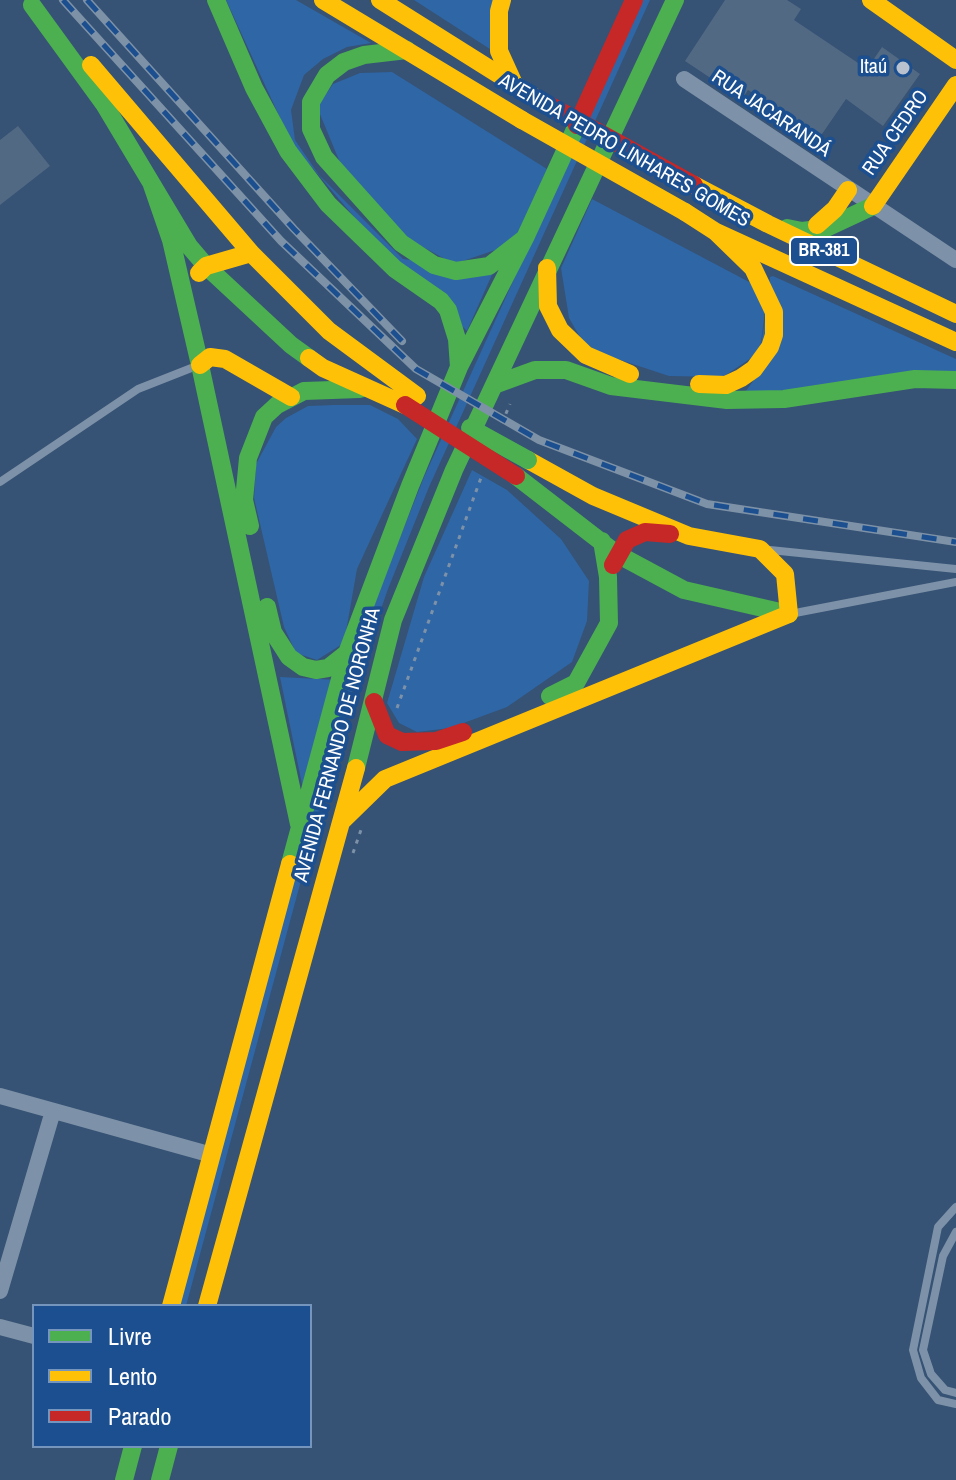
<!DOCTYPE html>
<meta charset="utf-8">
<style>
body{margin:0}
#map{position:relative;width:956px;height:1480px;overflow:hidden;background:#365274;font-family:"Archivo Narrow",sans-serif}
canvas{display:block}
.legend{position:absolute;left:32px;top:1304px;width:280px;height:144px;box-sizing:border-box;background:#1b4f8f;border:2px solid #7695bc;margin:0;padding:10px 14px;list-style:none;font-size:24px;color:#fff}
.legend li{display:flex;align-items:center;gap:16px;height:40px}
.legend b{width:40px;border:2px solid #7695bc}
</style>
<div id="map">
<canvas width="956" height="1480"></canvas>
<ul class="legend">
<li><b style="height:10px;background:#4caf50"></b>Livre</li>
<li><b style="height:10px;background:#ffc107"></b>Lento</li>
<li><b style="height:10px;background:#c62828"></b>Parado</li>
</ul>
</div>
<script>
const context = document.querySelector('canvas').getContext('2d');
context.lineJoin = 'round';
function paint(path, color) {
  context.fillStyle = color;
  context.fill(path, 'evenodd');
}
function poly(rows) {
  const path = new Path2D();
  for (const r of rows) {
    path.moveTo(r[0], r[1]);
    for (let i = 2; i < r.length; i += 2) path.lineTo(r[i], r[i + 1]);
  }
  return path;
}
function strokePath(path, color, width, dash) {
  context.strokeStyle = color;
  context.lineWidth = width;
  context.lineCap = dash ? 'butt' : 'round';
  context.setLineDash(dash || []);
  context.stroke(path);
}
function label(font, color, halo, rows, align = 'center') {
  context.font = font + ' "Archivo Narrow",sans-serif';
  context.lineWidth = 7;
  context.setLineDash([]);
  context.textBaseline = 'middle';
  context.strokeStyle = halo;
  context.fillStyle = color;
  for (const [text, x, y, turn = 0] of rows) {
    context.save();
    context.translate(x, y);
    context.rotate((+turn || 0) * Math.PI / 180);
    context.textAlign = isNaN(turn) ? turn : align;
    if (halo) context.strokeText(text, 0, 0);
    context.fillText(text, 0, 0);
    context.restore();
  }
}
paint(poly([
 [226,0,296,0,371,43,347,47,323,59,304,75,291,110,295,140,319,175,403,259,494,270,467,331,373,239,292,144],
 [414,0,500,0,493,51],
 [641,0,650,0,429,487,388,589,352,692,186,1306,176,1306,361,636,424,477],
 [392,72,547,169,516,243,454,264,403,236,341,165,317,107,333,84,360,73],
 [592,199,753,284,766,312,760,352,723,377,669,376,596,352,580,337,569,318,561,268],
 [773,276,956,359,956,372,743,395,756,377,770,277],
 [334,405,370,405,398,419,417,439,357,569,344,643,317,660,296,653,284,627,254,498,256,464,276,427,286,418,308,406],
 [472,470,507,490,561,539,589,581,587,621,572,662,507,707,450,728,417,732,399,723,387,703,424,577],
 [280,677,339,680,304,794]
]), '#2f66a5');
paint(poly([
 [725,0,787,0,801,9,794,20,867,69,882,47,920,74,883,126,846,99,820,137,748,90,742,99,685,61],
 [18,126,50,166,0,205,0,140]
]), '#526984');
strokePath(poly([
 [502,423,510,404],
 [397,708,482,475],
 [353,853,361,830]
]), '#7d92a8', 3, [4, 6]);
strokePath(poly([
 [0,482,138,389,199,365],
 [770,550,956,569],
 [790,614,956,582],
 [956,1207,938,1227,913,1350,921,1378,938,1400,956,1404],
 [956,1232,943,1256,923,1350,931,1374,945,1390,956,1393]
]), '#7d92a8', 8);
strokePath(poly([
 [684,79,956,260],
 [0,1096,212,1155],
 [0,1291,53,1111],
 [0,1327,34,1336]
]), '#7d92a8', 16);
strokePath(poly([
 [216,0,254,88,288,151,328,204,395,269,441,301,448,310,457,339,459,367],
 [32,5,104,104,189,246,206,266,291,345,309,358],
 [407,50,364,55,344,62,327,75,311,102,311,129,324,157,401,243,434,265,456,271,489,266,525,238],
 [152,185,171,240,200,365,299,824],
 [787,228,802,231,826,228,873,206],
 [494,385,535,370,566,370,611,386,727,400,784,399,915,379,956,380],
 [516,476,617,554,684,590,789,614],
 [250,526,244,500,248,458,264,417,277,405,304,391,360,389],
 [267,607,273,632,289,657,303,667,316,670,328,668,347,653],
 [550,696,576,683,609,623,608,577,602,541],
 [356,768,393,620,454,470,675,0],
 [290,864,347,653,410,486,459,367,525,238,577,125],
 [124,1480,133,1446],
 [160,1480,169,1446]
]), '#4caf50', 18);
strokePath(poly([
 [323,0,522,120],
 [380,0,536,98],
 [502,0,499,11,499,51,514,84],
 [871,0,956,60],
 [91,65,251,253,329,331,417,396],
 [694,185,768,224,956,314],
 [873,206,956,85],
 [685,212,716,232,956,342],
 [817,225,835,209,848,190],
 [547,268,548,306,560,330,586,355,630,374],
 [199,273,206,266,251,253],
 [309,358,323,368,405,405],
 [200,365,210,357,225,359,291,397],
 [699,384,726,385,741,378,754,369,770,347,774,335,774,312,753,268,716,232],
 [528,460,593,496,689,536,760,549,785,574,789,614],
 [342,821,385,779,789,614],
 [171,1306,290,864],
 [207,1306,356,768]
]), '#ffc107', 18);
strokePath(poly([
 [577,125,634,0],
 [613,565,627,540,645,532,670,534],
 [374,702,387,735,402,742,436,741,463,732]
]), '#c62828', 18);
const rail = poly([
 [63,0,281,241,416,369,539,440,707,504,956,542],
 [87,0,294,229,402,341]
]);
strokePath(rail, '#7e92a7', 8);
strokePath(rail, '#1b4f8f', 5, [15]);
strokePath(poly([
 [470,428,528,460]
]), '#4caf50', 18);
strokePath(poly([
 [522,120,685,212]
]), '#ffc107', 18);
strokePath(poly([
 [536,98,694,185],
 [405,405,516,476]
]), '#c62828', 18);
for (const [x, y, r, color] of [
 [903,68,8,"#b9c2ce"]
]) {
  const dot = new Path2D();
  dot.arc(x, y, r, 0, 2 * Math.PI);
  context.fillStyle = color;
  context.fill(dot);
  strokePath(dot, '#1b4f8f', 3);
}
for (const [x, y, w] of [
 [824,251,68]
]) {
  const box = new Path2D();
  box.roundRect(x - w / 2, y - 14, w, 28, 6);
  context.fillStyle = '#1b4f8f';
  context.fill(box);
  strokePath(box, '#fff', 2);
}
label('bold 18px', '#fff', null, [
 ["BR-381",824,251]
]);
label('20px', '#fff', '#1b4f8f', [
 ["Itaú",887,68]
], 'right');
label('20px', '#fff', '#1b4f8f', [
 ["RUA JACARANDÁ",771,114,34],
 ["RUA CEDRO",896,133,-55],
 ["AVENIDA PEDRO LINHARES GOMES",624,151,30],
 ["AVENIDA FERNANDO DE NORONHA",338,745,-75]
]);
</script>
